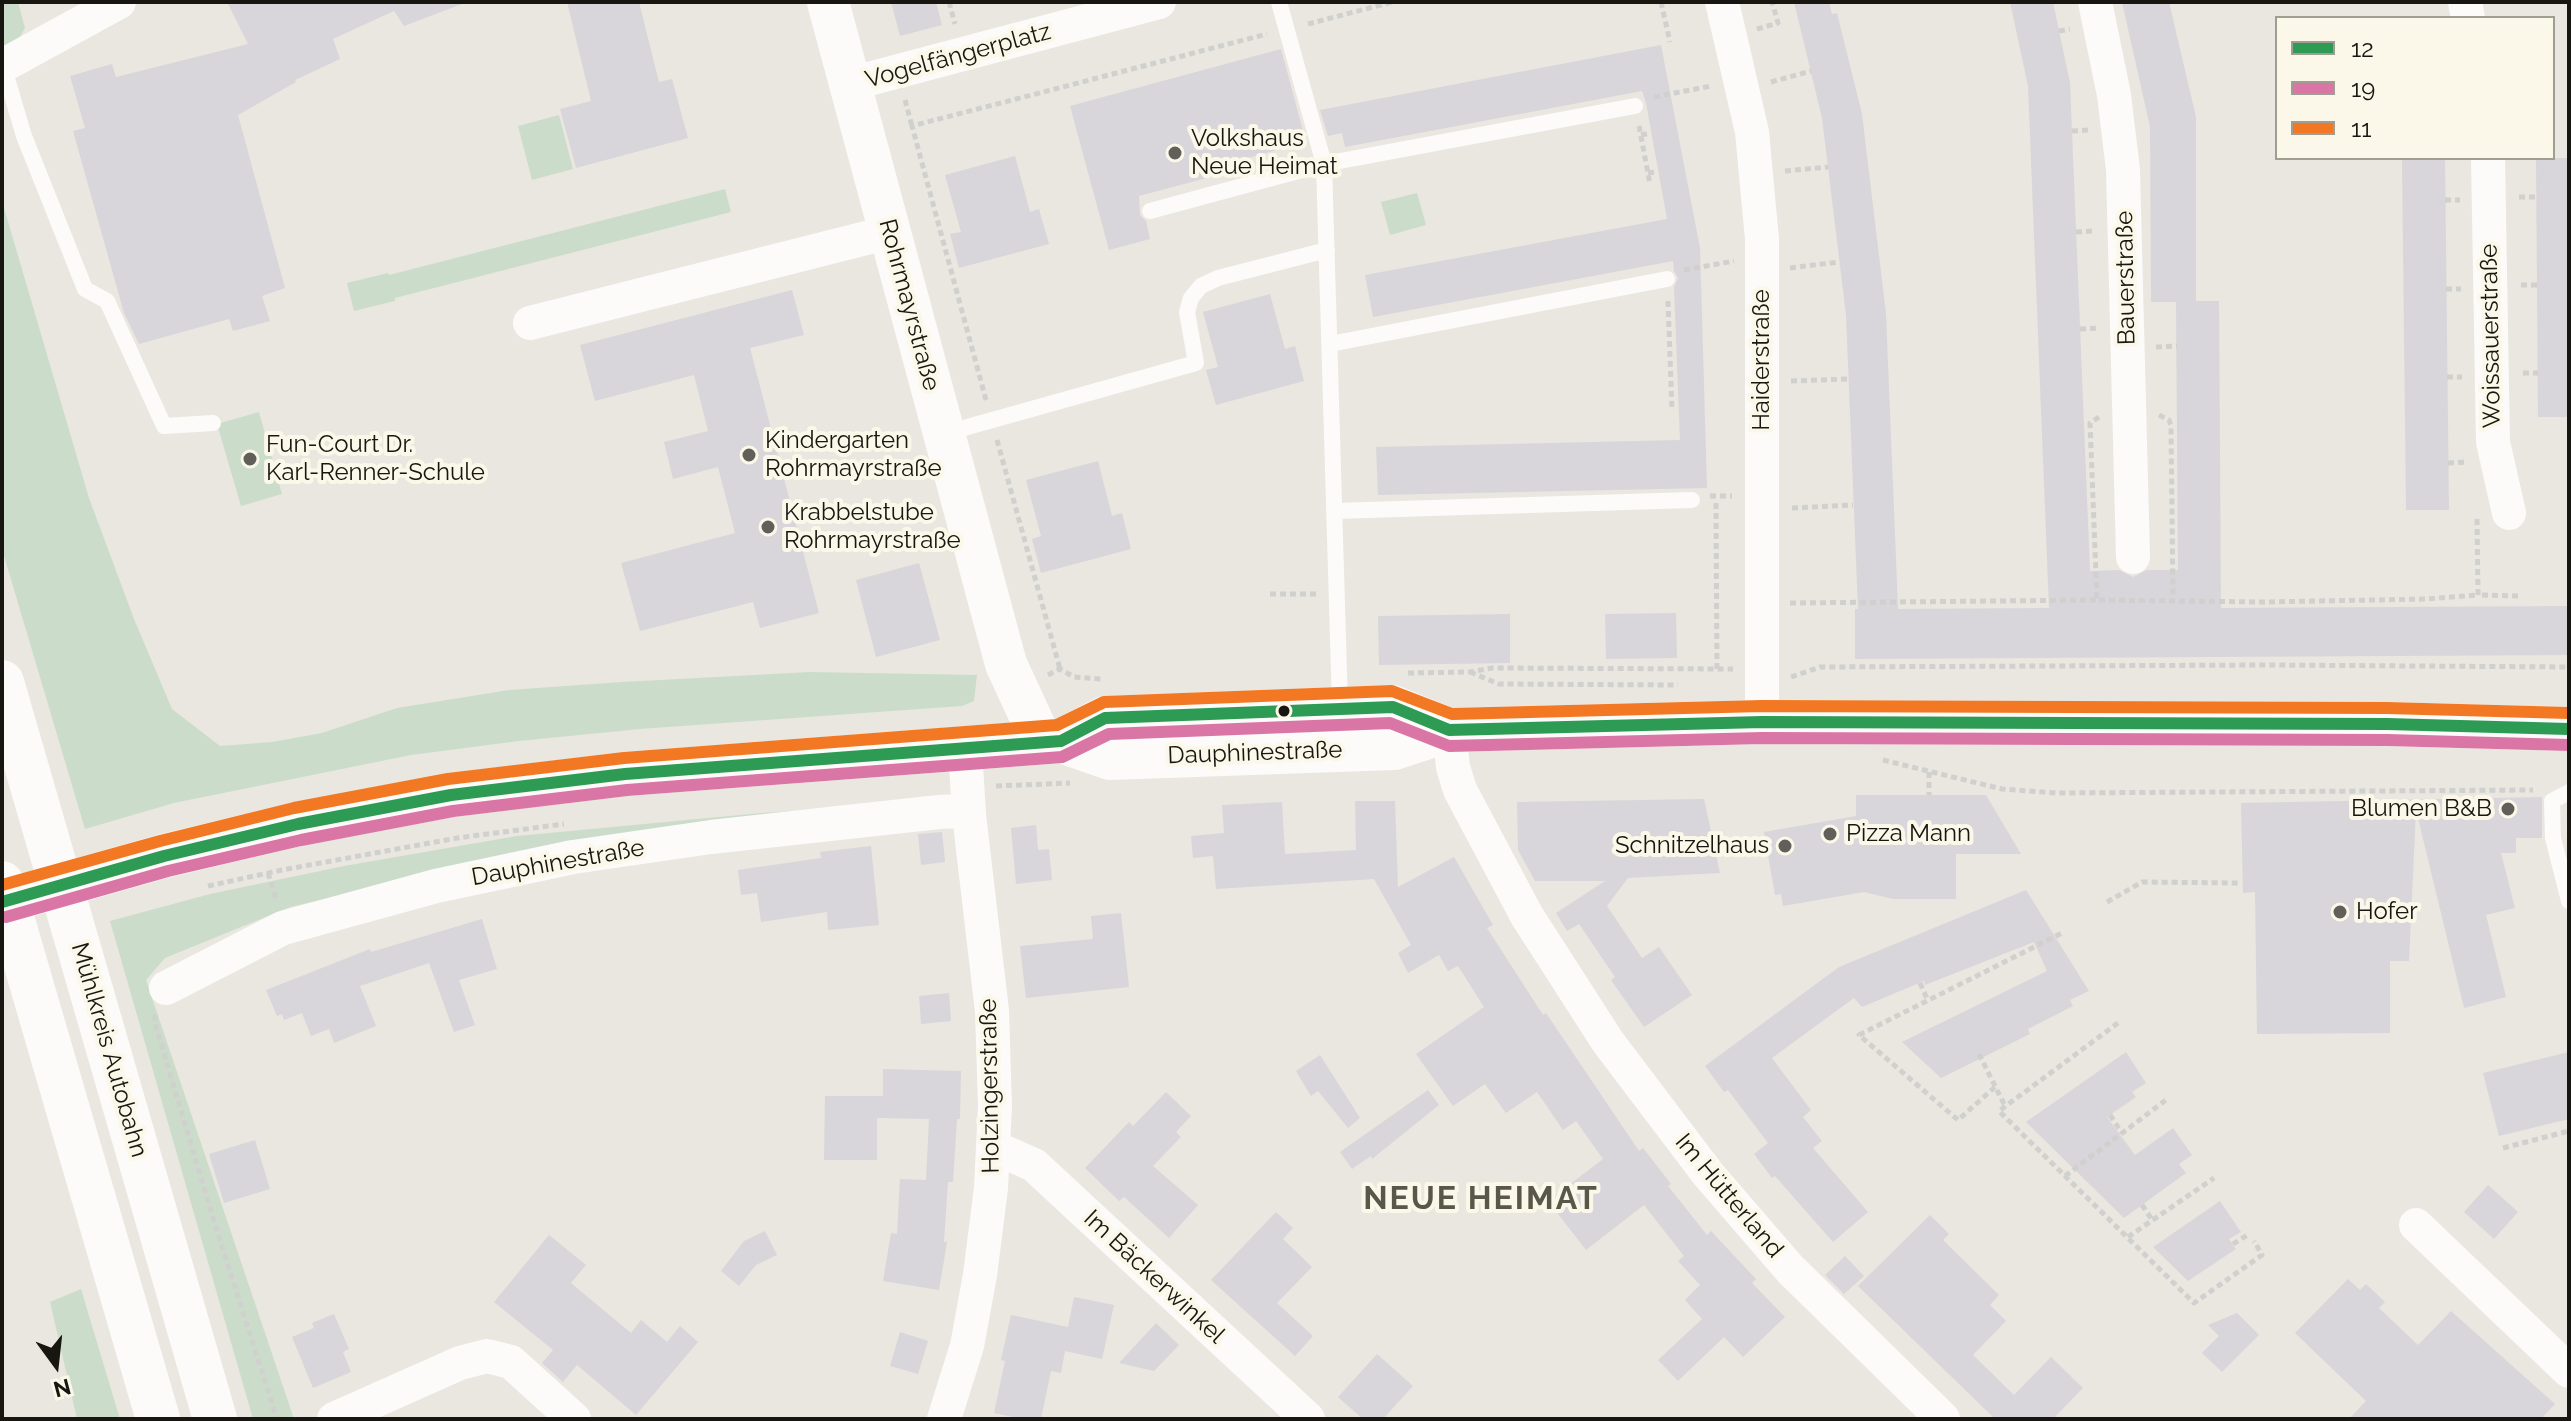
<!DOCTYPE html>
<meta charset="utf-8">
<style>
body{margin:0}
#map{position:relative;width:2571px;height:1421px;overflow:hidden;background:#e9e7df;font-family:Raleway,sans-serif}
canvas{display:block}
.frame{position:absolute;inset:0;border:4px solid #171611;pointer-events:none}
.legend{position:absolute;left:2275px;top:16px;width:280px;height:144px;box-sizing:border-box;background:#fbf8e9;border:2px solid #a09e93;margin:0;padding:10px 14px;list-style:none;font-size:24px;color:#171611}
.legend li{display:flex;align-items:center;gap:16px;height:40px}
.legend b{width:40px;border:2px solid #a09e93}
.north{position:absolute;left:16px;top:1325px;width:80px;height:80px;-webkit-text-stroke:6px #fbf8e9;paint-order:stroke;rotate:165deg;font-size:22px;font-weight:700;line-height:32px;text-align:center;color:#171611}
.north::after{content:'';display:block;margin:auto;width:28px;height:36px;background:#171611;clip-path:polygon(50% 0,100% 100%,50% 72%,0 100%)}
</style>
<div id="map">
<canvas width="2571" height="1421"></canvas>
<div class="frame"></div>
<ul class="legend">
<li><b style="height:10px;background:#2d9b54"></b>12</li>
<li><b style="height:10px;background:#da76a5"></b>19</li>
<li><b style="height:10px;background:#f37823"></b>11</li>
</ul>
<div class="north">N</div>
</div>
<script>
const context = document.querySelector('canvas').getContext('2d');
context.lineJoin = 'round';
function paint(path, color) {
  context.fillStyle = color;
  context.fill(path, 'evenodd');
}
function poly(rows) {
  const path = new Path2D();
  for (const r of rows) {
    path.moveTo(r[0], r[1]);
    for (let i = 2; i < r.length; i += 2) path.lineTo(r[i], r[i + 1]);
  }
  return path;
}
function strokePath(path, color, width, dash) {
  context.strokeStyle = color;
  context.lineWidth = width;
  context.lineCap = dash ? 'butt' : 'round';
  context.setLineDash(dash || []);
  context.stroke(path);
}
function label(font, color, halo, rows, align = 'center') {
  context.font = font + ' Raleway,sans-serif';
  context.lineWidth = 8;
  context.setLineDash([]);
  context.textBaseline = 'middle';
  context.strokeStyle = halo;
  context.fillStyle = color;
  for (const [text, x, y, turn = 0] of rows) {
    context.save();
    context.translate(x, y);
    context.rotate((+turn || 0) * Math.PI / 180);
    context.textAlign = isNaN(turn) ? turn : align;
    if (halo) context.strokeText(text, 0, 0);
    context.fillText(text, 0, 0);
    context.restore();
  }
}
paint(poly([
 [2,2,18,2,25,28,12,50,2,56],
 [559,115,573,169,532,180,518,126],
 [725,189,731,212,395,298,395,301,354,311,347,283,388,273,389,275],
 [1417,193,1426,225,1390,235,1381,202],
 [2,201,89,498,134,619,172,709,220,746,272,742,322,733,397,708,509,690,622,682,810,672,977,675,974,701,962,706,640,729,519,741,411,755,174,803,85,829,2,549],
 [259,412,282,494,241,506,217,424],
 [941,802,424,876,290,907,165,958,146,980,294,1419,253,1419,110,921,210,894,344,866,517,836,761,813],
 [81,1289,120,1419,77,1419,50,1302]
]), '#cbddca');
paint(poly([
 [227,2,462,4,404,26,394,11,333,39,340,59,295,80,296,82,238,115,285,288,262,296,270,321,233,331,229,319,139,344,124,313,73,131,85,128,70,76,112,64,116,77,248,44],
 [567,2,639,2,659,82,672,79,688,138,576,168,560,109,591,101],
 [891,2,936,2,942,25,900,36],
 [1794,2,1829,2,1832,14,1837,13,1862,114,1886,314,1898,609,2049,608,2028,86,2010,2,2053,2,2070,83,2090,571,2119,570,2133,577,2147,570,2178,570,2176,302,2151,302,2150,127,2122,2,2169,2,2196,117,2196,301,2219,301,2221,608,2569,606,2569,655,1855,659,1855,609,1858,609,1846,315,1822,118],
 [1661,45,1700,248,1707,488,1378,495,1376,447,1680,440,1674,287,1678,278,1674,271,1673,261,1373,317,1365,275,1667,219,1646,103,1642,91,1345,147,1342,133,1328,136,1320,110],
 [1281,49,1306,142,1226,164,1229,172,1139,196,1140,215,1146,221,1150,239,1109,250,1070,106],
 [1015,156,1030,212,1039,209,1049,244,959,268,950,234,961,232,945,175],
 [2402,158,2445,158,2449,510,2406,510],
 [2536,158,2569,158,2569,417,2538,417],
 [792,290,804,335,750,348,819,613,760,628,753,602,640,631,621,563,735,533,718,467,673,479,664,442,708,431,694,375,595,401,580,345],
 [1270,294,1285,349,1295,346,1304,381,1216,405,1206,370,1218,367,1203,312],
 [1098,461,1112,516,1122,513,1131,549,1041,573,1032,539,1041,536,1026,480],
 [919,563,940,640,876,657,856,580],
 [1676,613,1677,658,1606,659,1605,614],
 [1510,614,1510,663,1379,665,1378,616],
 [1856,795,1986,795,2021,854,1956,854,1956,899,1893,899,1864,892,1783,906,1781,894,1775,895,1764,832,1856,816],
 [2542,797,2542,838,2516,838,2516,853,2501,853,2515,908,2486,915,2506,997,2464,1008,2416,810,2409,961,2390,961,2390,1033,2257,1034,2255,892,2243,893,2241,803],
 [1704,799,1720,873,1628,878,1607,906,1642,958,1659,947,1692,995,1644,1027,1611,980,1615,977,1579,924,1567,931,1556,913,1605,881,1535,881,1518,850,1517,802],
 [1355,801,1395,801,1398,887,1454,857,1493,925,1487,928,1543,1015,1546,1013,1639,1151,1643,1148,1671,1184,1668,1186,1707,1235,1711,1231,1756,1279,1752,1283,1785,1317,1743,1357,1724,1337,1678,1381,1658,1360,1702,1319,1685,1300,1700,1285,1678,1261,1684,1256,1644,1205,1586,1250,1548,1201,1603,1159,1576,1121,1563,1130,1537,1092,1506,1113,1485,1084,1453,1106,1416,1054,1484,1007,1458,966,1448,971,1439,955,1408,973,1398,953,1411,945,1374,879,1216,889,1213,856,1193,858,1191,836,1224,833,1222,805,1282,802,1285,854,1356,850],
 [1036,825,1038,850,1049,849,1052,880,1016,884,1011,828],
 [942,832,945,862,921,865,918,834],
 [871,846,879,925,828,930,827,912,761,922,757,893,741,895,738,870,821,858,820,852],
 [2026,890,2089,991,2070,1000,2073,1006,2028,1029,2030,1034,1941,1078,1902,1042,2047,971,2034,942,1925,985,1924,981,1862,1007,1854,998,1772,1058,1811,1110,1803,1117,1822,1141,1813,1148,1868,1212,1833,1242,1775,1176,1772,1178,1754,1154,1768,1143,1728,1090,1724,1092,1705,1066,1839,967],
 [1121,913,1129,987,1026,998,1020,946,1093,939,1091,916],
 [482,919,497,969,459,980,475,1025,454,1032,429,963,360,986,376,1026,334,1043,329,1029,311,1036,302,1013,284,1020,282,1014,277,1016,266,990,370,949,371,952],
 [949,993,951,1021,921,1024,919,996],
 [2126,1052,2146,1083,2132,1092,2136,1097,2107,1117,2135,1155,2173,1128,2192,1155,2179,1164,2186,1173,2124,1218,2026,1122],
 [2569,1052,2569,1119,2499,1136,2483,1073],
 [1320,1055,1360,1118,1348,1128,1318,1091,1311,1096,1296,1071],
 [883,1069,961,1071,960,1119,957,1119,953,1182,948,1182,944,1242,947,1242,939,1290,883,1281,891,1233,897,1234,900,1179,926,1180,929,1119,877,1118,877,1160,824,1160,825,1096,883,1096],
 [1428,1090,1439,1105,1372,1159,1371,1156,1352,1169,1340,1152],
 [1166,1092,1191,1116,1176,1132,1181,1137,1153,1166,1198,1205,1169,1238,1124,1197,1119,1201,1085,1168,1129,1122,1133,1126],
 [255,1140,270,1189,224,1203,209,1154],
 [2488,1185,2518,1212,2494,1239,2464,1212],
 [2220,1201,2241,1232,2229,1239,2236,1249,2188,1281,2153,1247],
 [1276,1212,1293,1228,1283,1239,1312,1267,1277,1303,1313,1336,1295,1356,1211,1280],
 [1930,1215,1949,1234,1943,1240,1999,1295,1990,1305,2006,1321,1973,1355,2014,1395,2051,1357,2083,1388,2053,1419,1990,1419,1993,1417,1858,1286],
 [765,1231,777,1255,756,1265,739,1286,721,1271,744,1241],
 [549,1235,586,1265,571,1283,631,1333,641,1320,667,1342,680,1326,698,1342,636,1415,577,1365,563,1382,542,1363,553,1350,494,1302],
 [1845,1256,1864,1276,1844,1294,1825,1275],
 [2348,1279,2360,1290,2366,1284,2385,1302,2379,1308,2418,1345,2451,1311,2555,1404,2541,1419,2349,1419,2366,1401,2295,1333],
 [1074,1297,1114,1305,1102,1359,1065,1351,1061,1373,1051,1371,1041,1419,1022,1419,994,1413,1005,1361,1001,1360,1011,1315,1068,1327],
 [2237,1313,2259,1335,2222,1372,2202,1353,2219,1336,2208,1325],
 [334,1314,349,1349,343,1352,351,1372,313,1388,292,1337,314,1328,312,1323],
 [1156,1323,1179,1345,1154,1371,1119,1363],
 [900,1332,928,1341,918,1374,890,1366],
 [1377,1354,1413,1386,1383,1419,1363,1419,1338,1397]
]), '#d8d6da');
strokePath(poly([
 [949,2,955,24],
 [1661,2,1670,42],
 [1308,24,1392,2],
 [1757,29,1778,23,1772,2],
 [2059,31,2070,29],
 [1771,82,1811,71],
 [1654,97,1711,86],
 [905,100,912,126],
 [1639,126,1650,184],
 [2072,131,2089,130],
 [1641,135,1650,133],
 [1785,171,1828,167],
 [1648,173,1657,172],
 [2519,197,2536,197],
 [2445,200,2460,200],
 [2076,232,2094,231],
 [1790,268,1839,262],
 [1684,270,1734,261],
 [2521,285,2537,285],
 [2446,289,2461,289],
 [1668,301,1672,411],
 [2080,329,2100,328],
 [2156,347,2177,346],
 [2523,373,2538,373],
 [2447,377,2462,377],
 [1791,381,1848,379],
 [986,400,912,126,1267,34],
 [2159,415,2169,420,2171,425,2173,599],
 [2099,417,2090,423,2097,600,2263,602,2427,599,2478,595],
 [997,440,1060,669],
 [2448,463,2467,462],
 [1710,496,1732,496],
 [1716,503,1717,669],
 [1792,508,1853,505],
 [2477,519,2478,595,2520,596],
 [1270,594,1317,594],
 [1790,603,2097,600],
 [1470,672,1499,684,1678,685],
 [1408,673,1469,672,1492,668,1733,669],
 [1048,675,1060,669,1074,677,1102,679],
 [1791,677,1820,667,2267,665,2569,667],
 [1883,760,2002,789,2056,793,2533,790],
 [1929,772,1929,795],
 [996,786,1070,783],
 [268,873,276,899],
 [208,886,282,870,457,838,564,824],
 [2107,902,2142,882,2238,883],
 [1920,983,1928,1001],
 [156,1015,154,1020,214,1221,277,1419],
 [2118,1023,1999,1111,2194,1303,2262,1255,2254,1241],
 [1979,1054,2005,1106],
 [1995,1087,1958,1120,1859,1035,2062,933],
 [2110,1115,2122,1133],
 [2503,1148,2569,1131],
 [2065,1176,2166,1100],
 [2142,1205,2153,1221],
 [2128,1237,2214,1178],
 [2233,1244,2249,1234]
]), '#d0d0ce', 5, [6, 4]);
strokePath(poly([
 [1279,2,1324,164,1340,706],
 [3,65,24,136,85,289,107,301,164,426,213,423],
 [1150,211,1324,164,1635,106],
 [1330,344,1667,279],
 [946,433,1196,363,1187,312,1191,298,1201,286,1218,278,1327,250],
 [1335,511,1692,500],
 [2569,792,2552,801,2553,838,2569,901]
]), '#fcfbfa', 16);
strokePath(poly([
 [1722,2,1752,132,1762,239,1762,722],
 [2095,2,2114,95,2123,170,2133,557],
 [2465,2,2468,18],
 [2,66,119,2],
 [850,84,1159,2],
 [2488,158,2493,442,2509,513],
 [530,323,890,232],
 [1449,730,1453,767,1460,790,1527,916,1608,1042,1708,1174,1790,1269,1943,1419],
 [166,988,283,928,436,886,573,857,711,837,939,812,958,811,969,815],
 [993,1147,1034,1165,1308,1419],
 [2416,1225,2569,1371],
 [334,1419,460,1363,487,1356,511,1362,574,1419],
 [944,1419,967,1346,980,1275,991,1188,995,1106,992,1011,969,815,965,748]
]), '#fcfbfa', 34);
strokePath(poly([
 [828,2,1006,664,1042,742]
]), '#fcfbfa', 42);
strokePath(poly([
 [1061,741,1110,758,1394,748,1449,730,1762,722,2387,724,2569,729],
 [2,902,164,856,298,824,451,795,625,774,1061,741,1105,718,1393,707,1449,730]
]), '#fcfbfa', 44);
strokePath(poly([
 [2,682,215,1419],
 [2,883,158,1419]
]), '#fcfbfa', 44);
strokePath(poly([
 [2,902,164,856,298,824,451,795,625,774,1061,741,1105,718,1393,707,1449,730,1762,722,2387,724,2569,729]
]), '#2d9b54', 12);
strokePath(poly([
 [6,917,168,871,301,840,453,811,627,790,1062,757,1109,734,1390,723,1449,746,1762,738,2387,740,2569,745]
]), '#da76a5', 12);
strokePath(poly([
 [2,885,160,841,294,808,448,779,624,758,1057,725,1104,702,1392,691,1452,714,1762,706,2387,708,2569,713]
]), '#f37823', 12);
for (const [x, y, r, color] of [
 [1175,153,8,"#605f59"],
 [749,455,8,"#605f59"],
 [250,459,8,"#605f59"],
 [768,527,8,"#605f59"],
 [1284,711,7,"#171611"],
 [2508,809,8,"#605f59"],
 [1830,834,8,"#605f59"],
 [1785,846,8,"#605f59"],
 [2340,912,8,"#605f59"]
]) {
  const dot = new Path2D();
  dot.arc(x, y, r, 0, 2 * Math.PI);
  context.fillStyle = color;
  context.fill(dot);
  strokePath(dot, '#fbf8e9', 3);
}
label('24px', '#171611', '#fbf8e9', [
 ["Vogelfängerplatz",958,56,-15],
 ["Bauerstraße",2126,278,-91],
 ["Rohrmayrstraße",909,305,75],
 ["Woissauerstraße",2491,336,-91],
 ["Haiderstraße",1762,360,-90],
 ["Dauphinestraße",1255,753,-2],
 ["Dauphinestraße",558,863,-10],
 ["Mühlkreis Autobahn",109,1050,74],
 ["Holzingerstraße",990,1086,-91],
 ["Im Hütterland",1729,1196,50],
 ["Im Bäckerwinkel",1154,1277,43]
]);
label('24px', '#171611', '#fbf8e9', [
 ["Volkshaus",1191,139],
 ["Neue Heimat",1191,167],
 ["Kindergarten",765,441],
 ["Rohrmayrstraße",765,469],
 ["Fun-Court Dr.",266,445],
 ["Karl-Renner-Schule",266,473],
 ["Krabbelstube",784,513],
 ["Rohrmayrstraße",784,541],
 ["Blumen B&B",2492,809,"right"],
 ["Pizza Mann",1846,834],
 ["Schnitzelhaus",1769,846,"right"],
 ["Hofer",2356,912]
], 'left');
context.letterSpacing = '2px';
label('bold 32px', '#59564a', '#fbf8e9', [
 ["NEUE HEIMAT",1481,1199]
]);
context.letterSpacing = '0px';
</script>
